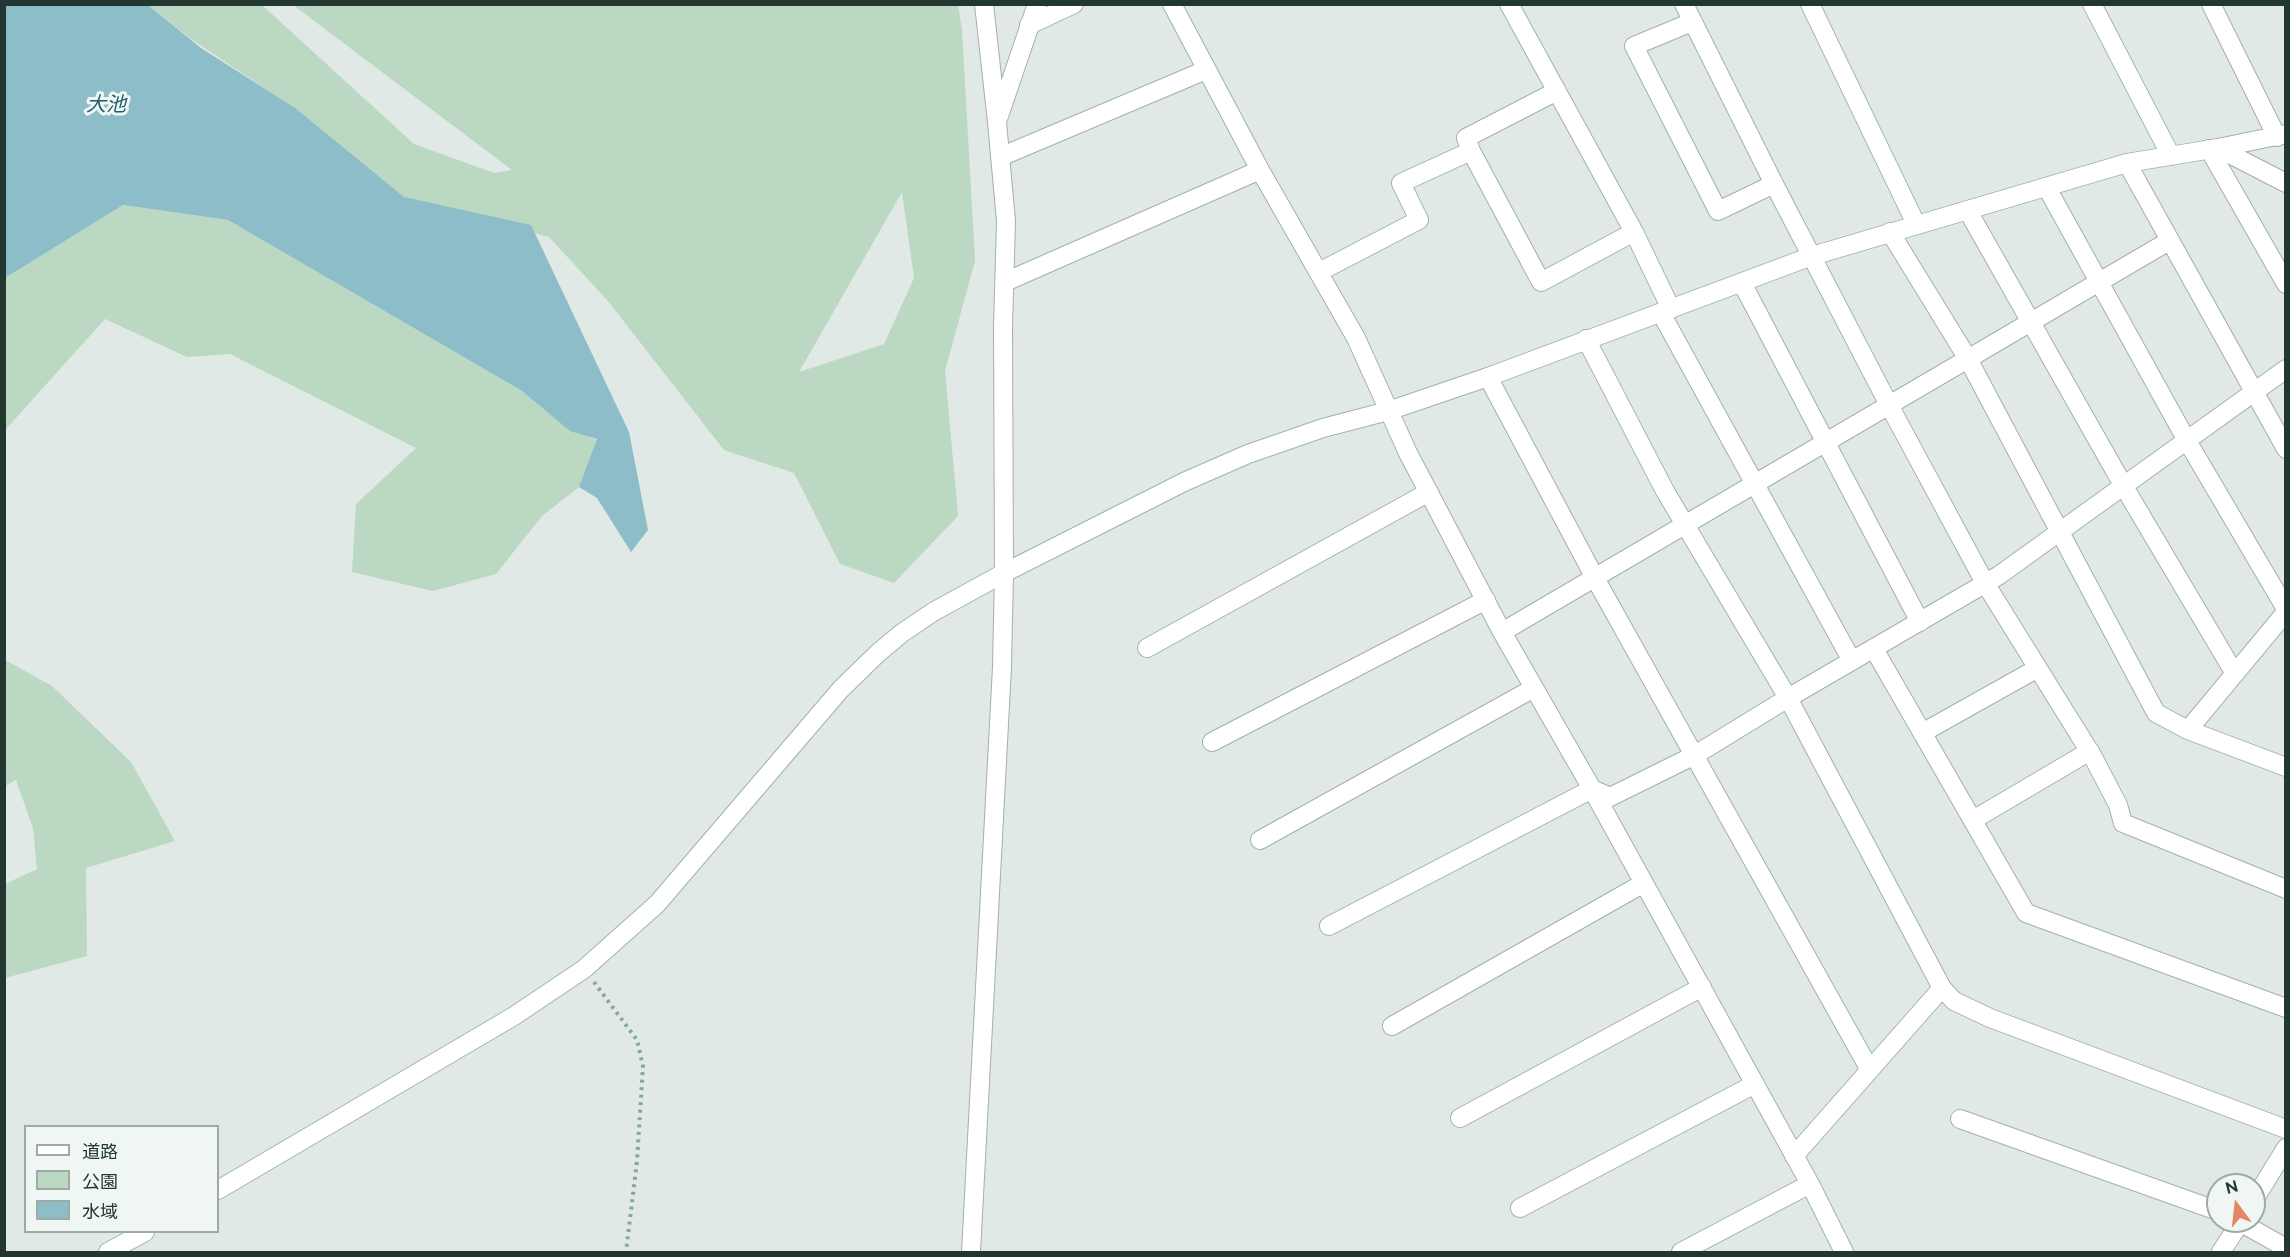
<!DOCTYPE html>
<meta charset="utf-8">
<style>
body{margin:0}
#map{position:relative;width:2290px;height:1257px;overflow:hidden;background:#e0e9e5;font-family:Raleway,"Noto Sans JP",sans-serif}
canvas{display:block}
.frame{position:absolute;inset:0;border:6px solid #223732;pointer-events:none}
.legend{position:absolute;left:24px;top:1125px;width:195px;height:108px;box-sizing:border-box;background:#eff6f3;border:2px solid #9daaa6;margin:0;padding:8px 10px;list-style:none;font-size:18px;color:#223732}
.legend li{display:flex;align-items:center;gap:12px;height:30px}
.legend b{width:30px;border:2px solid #9daaa6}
.north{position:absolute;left:2206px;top:1173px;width:60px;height:60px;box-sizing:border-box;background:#eff6f3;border:2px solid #9daaa6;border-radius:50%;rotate:345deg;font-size:16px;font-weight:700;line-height:24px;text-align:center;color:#223732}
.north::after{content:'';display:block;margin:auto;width:21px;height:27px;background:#e28865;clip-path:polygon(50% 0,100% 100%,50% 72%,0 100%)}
</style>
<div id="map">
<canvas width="2290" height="1257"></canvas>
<div class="frame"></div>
<ul class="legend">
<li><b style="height:8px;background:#fff"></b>道路</li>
<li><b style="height:16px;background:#bbd8c3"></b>公園</li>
<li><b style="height:16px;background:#8dbdc8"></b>水域</li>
</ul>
<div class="north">N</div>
</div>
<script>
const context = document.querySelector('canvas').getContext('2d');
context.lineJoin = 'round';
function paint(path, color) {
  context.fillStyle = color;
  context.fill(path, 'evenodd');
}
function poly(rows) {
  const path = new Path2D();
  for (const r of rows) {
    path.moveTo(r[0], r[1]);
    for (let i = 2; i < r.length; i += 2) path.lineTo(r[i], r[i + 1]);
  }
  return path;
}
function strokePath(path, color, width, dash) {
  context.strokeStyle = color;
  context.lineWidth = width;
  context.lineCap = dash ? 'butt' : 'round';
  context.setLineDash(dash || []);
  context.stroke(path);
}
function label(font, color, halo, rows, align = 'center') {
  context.font = font + ' Raleway,"Noto Sans JP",sans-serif';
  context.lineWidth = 6;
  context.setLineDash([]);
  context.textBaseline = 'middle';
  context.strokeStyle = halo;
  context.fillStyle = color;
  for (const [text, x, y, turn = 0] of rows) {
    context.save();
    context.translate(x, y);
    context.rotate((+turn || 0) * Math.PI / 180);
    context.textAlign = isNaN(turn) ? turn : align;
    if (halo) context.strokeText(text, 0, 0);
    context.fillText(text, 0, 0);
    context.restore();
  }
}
paint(poly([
 [148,5,262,5,414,144,494,173,512,170,293,5,958,5,962,30,975,261,945,371,958,516,894,583,840,564,794,473,724,450,608,301,549,237,404,197,282,100,191,39],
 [902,192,914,278,884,344,799,372],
 [123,205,228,220,522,391,561,423,597,440,579,487,542,516,496,574,433,591,352,572,356,504,416,448,230,354,187,357,105,319,5,430,5,278],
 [5,660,52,686,131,762,175,841,86,868,87,956,5,978,5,884,37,869,33,828,16,780,5,786]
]), '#bbd8c3');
paint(poly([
 [5,4,148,5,201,48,295,108,404,197,531,225,629,432,648,530,631,552,597,498,579,487,597,439,570,431,522,391,228,220,123,205,5,278]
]), '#8dbdc8');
const street = poly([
 [1172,4,1260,170,1356,338,1408,453,1502,632,1592,789,1810,1184,1844,1252],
 [1509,4,1634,232,1671,309],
 [1684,4,1774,184,1889,405,1985,583,2093,757,2118,805,2123,823,2286,889],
 [2092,4,2171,156],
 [2211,4,2277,137],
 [1692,22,1634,46,1718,211,1774,184],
 [1029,25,1074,4],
 [999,116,1037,4],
 [2218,148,2286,183],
 [2209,149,2286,284],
 [1471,151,1541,282,1634,232],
 [1000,157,1206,70],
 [2127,163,2286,449],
 [2047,188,2186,439,2286,609],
 [1968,211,2123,485,2235,674],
 [1890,232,1968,359,2156,713,2188,730,2286,767],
 [1319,272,1419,220,1401,183,1471,151,1466,138,1557,91],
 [1005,282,1260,170],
 [1742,283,1920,622],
 [1661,313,1852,661],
 [1586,339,1665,491,1788,698,1942,988,1954,1001,1990,1018,2286,1129],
 [1488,377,1595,578,1870,1070],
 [1502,632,2169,241],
 [1147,648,1429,492],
 [1874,649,2026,913,2286,1008],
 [2188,730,2286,612],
 [1922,733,2038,668],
 [1212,742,1486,600],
 [1592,789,1610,797,1695,755,1788,698,1998,576,2286,369],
 [1973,820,2090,751],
 [1260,840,1534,688],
 [1329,926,1592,789],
 [1392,1026,1644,883],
 [1460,1118,1702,987],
 [1960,1119,2218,1211],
 [1794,1156,1942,988],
 [1520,1208,1755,1084],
 [2238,1221,2286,1248],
 [971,1252,1002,667,1004,573,1003,327,1006,221,997,122,984,4],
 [1681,1252,1810,1184]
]);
const secondary = poly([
 [1810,4,1916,224],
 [218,1190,514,1016,584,969,657,904,841,689,878,653,902,633,933,612,1004,573,1184,482,1248,454,1323,428,1388,411,1488,377,1812,256,2127,163,2218,148,2286,134],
 [2254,1200,2286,1148],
 [108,1252,145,1232],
 [2221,1252,2241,1221]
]);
strokePath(street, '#a3b0ac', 20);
strokePath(secondary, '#a0b3ad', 20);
strokePath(poly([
 [594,982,637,1040,643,1066,637,1161,626,1252]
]), '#83a99e', 4, [3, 4.5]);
strokePath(street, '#fff', 18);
strokePath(secondary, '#fff', 18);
label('italic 20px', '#245d6c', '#eff6f3', [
 ["大池",106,105]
]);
</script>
